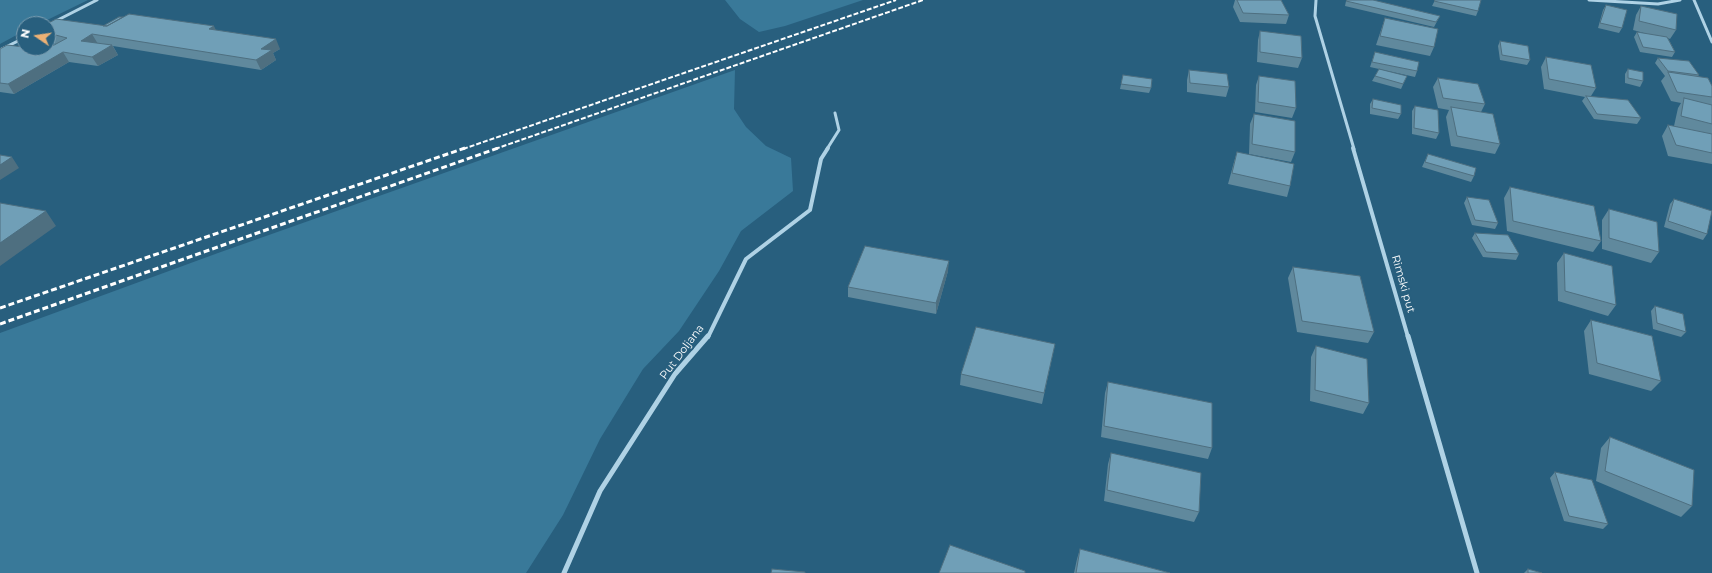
<!DOCTYPE html>
<style>
body{margin:0}
#map{position:relative;width:1712px;height:573px;overflow:hidden;background:#285f7e;font-family:Montserrat,sans-serif}
canvas{display:block}
.north{position:absolute;left:16px;top:16px;width:40px;height:40px;box-sizing:border-box;background:#285f7e;border:1px solid #7e9fb2;border-radius:50%;rotate:283deg;font-size:11px;font-weight:700;line-height:16px;text-align:center;color:#fff}
.north::after{content:'';display:block;margin:auto;width:14px;height:18px;background:#ecb175;clip-path:polygon(50% 0,100% 100%,50% 72%,0 100%)}
</style>
<div id="map">
<canvas width="1712" height="573"></canvas>
<div class="north">N</div>
</div>
<script>
const context = document.querySelector('canvas').getContext('2d');
context.lineJoin = 'round';
function paint(path, color) {
  context.fillStyle = color;
  context.fill(path, 'evenodd');
}
function poly(rows) {
  const path = new Path2D();
  for (const r of rows) {
    path.moveTo(r[0], r[1]);
    for (let i = 2; i < r.length; i += 2) path.lineTo(r[i], r[i + 1]);
  }
  return path;
}
function strokePath(path, color, width, dash) {
  context.strokeStyle = color;
  context.lineWidth = width;
  context.lineCap = dash ? 'butt' : 'round';
  context.setLineDash(dash || []);
  context.stroke(path);
}
function label(font, color, halo, rows, align = 'center') {
  context.font = font + ' Montserrat,sans-serif';
  context.lineWidth = 4;
  context.setLineDash([]);
  context.textBaseline = 'middle';
  context.strokeStyle = halo;
  context.fillStyle = color;
  for (const [text, x, y, turn = 0] of rows) {
    context.save();
    context.translate(x, y);
    context.rotate((+turn || 0) * Math.PI / 180);
    context.textAlign = isNaN(turn) ? turn : align;
    if (halo) context.strokeText(text, 0, 0);
    context.fillText(text, 0, 0);
    context.restore();
  }
}
paint(poly([
 [0,0,88,0,39,24,24,24,24,31,0,44],
 [725,0,863,0,785,26,759,32,740,19],
 [735,70,734,109,746,127,766,146,791,158,793,191,741,231,719,271,679,331,643,369,600,439,563,515,526,573,0,573,0,333,218,253]
]), '#397999');
strokePath(poly([
 [1316,0,1315,16,1354,149],
 [1589,0,1658,4,1680,0],
 [1694,0,1712,42],
 [48,25,97,0],
 [0,50,24,38],
 [827,149,839,130,835,113]
]), '#afd2e5', 3);
strokePath(poly([
 [1353,148,1408,337],
 [708,337,746,259,810,210,821,159,828,148]
]), '#afd2e5', 4);
strokePath(poly([
 [1408,336,1477,573],
 [564,573,600,491,675,374,708,336]
]), '#afd2e5', 5);
strokePath(poly([
 [463,149,896,0],
 [495,149,923,0]
]), '#fff', 2, [5, 2]);
strokePath(poly([
 [0,308,465,148],
 [0,324,498,148]
]), '#fff', 3, [6, 3]);
paint(poly([
 [1235,0,1281,0,1289,15,1286,24,1240,22,1233,7],
 [1435,0,1478,11,1476,16,1432,6],
 [1346,1,1440,16,1434,27,1345,6],
 [1606,5,1622,28,1619,33,1598,28,1603,10],
 [1641,6,1676,30,1670,39,1668,38,1675,52,1672,57,1640,52,1634,37,1637,32,1651,35,1633,30,1636,15],
 [1385,18,1434,47,1430,56,1376,45],
 [48,24,216,30,280,49,273,53,276,60,261,70,113,46,118,55,98,66,69,62,14,94,0,92,0,49,45,50,56,44,48,41],
 [1260,31,1302,58,1298,68,1257,62,1258,40],
 [1500,41,1530,60,1527,65,1500,60,1498,46],
 [1375,52,1417,71,1415,77,1370,67],
 [1546,57,1596,88,1591,96,1641,118,1637,124,1594,119,1582,101,1585,97,1544,89,1541,67],
 [1658,58,1699,75,1698,76,1712,86,1712,164,1668,156,1662,136,1668,125,1687,129,1674,126,1678,108,1681,103,1671,101,1661,81,1665,76,1655,63],
 [1628,69,1643,81,1640,87,1625,83,1625,74],
 [1189,70,1229,87,1226,97,1187,92,1187,80],
 [1123,75,1151,88,1149,93,1120,89],
 [1259,76,1296,108,1292,118,1255,112,1256,85],
 [1375,76,1407,76,1401,89,1372,81],
 [1438,78,1485,104,1481,112,1500,144,1495,154,1451,146,1446,117,1449,110,1438,108,1433,87],
 [1373,99,1401,114,1398,119,1370,114,1370,104],
 [1415,106,1439,133,1436,139,1412,134,1412,111],
 [1254,114,1295,152,1291,162,1249,154,1250,124],
 [1237,152,1290,186,1287,197,1228,184,1234,162],
 [1428,154,1474,176,1471,182,1422,167],
 [1510,187,1601,241,1593,252,1507,231,1504,198],
 [1467,197,1498,223,1495,229,1472,225,1464,203],
 [1674,199,1707,234,1703,240,1664,227,1670,204],
 [1609,209,1659,252,1651,263,1602,249,1602,220],
 [1475,233,1519,254,1516,260,1483,257,1472,238],
 [1564,253,1616,305,1608,316,1558,301,1557,263],
 [1293,267,1374,332,1368,343,1297,332,1288,278],
 [948,271,936,314,848,297,848,287],
 [1655,306,1686,332,1681,337,1653,329,1651,311],
 [1591,320,1661,381,1651,391,1589,374,1584,331],
 [1055,344,1042,404,960,385,961,374],
 [1316,346,1369,403,1363,414,1310,401,1311,357],
 [1108,382,1212,448,1208,459,1101,437,1105,393],
 [1610,437,1692,506,1681,517,1596,481,1601,448],
 [1111,453,1199,512,1194,522,1104,501,1108,464],
 [1555,472,1608,524,1603,529,1564,521,1550,478],
 [1080,549,1170,573,1074,573,1077,559],
 [1528,569,1542,573,1524,573]
]), '#60899d');
paint(poly([
 [214,26,219,36,209,29],
 [92,34,98,44,81,41],
 [276,39,280,49,273,53,276,60,261,70,256,60,261,49],
 [112,45,118,55,98,66,92,57],
 [63,52,69,62,14,94,8,84],
 [12,157,19,168,0,180,0,165],
 [46,211,56,226,0,266,0,243],
 [949,261,948,271,936,314,936,303]
]), '#4e6f80');
const building = poly([
 [1237,0,1281,0,1289,15,1243,13,1237,0],
 [1347,0,1373,0,1440,16,1436,22,1346,1,1347,0],
 [1435,0,1481,0,1478,11,1434,1,1435,0],
 [1606,5,1627,10,1622,28,1600,23,1606,5],
 [1641,6,1677,14,1676,30,1639,21,1641,6],
 [129,14,214,26,209,29,276,39,261,49,272,50,256,60,92,34,81,41,112,45,92,57,63,52,8,84,0,83,0,49,7,45,24,47,24,48,30,48,45,50,67,38,48,33,48,24,47,24,56,19,107,26,129,14],
 [119,17,123,17,107,26,103,26,119,17],
 [1385,18,1438,29,1434,47,1380,36,1385,18],
 [1260,31,1301,36,1302,58,1260,52,1260,31],
 [1637,32,1667,37,1675,52,1643,47,1637,32],
 [1500,41,1528,46,1530,60,1502,55,1500,41],
 [1375,52,1419,62,1417,71,1372,62,1375,52],
 [1546,57,1591,65,1596,88,1549,79,1546,57],
 [1658,58,1689,61,1699,75,1668,71,1658,58],
 [1379,69,1407,76,1403,84,1375,76,1379,69],
 [1628,69,1643,72,1643,81,1628,78,1628,69],
 [1189,70,1227,74,1229,87,1190,83,1189,70],
 [1668,72,1708,78,1712,86,1712,97,1677,92,1668,72],
 [1123,75,1152,79,1151,88,1121,84,1123,75],
 [1259,76,1295,81,1296,108,1258,102,1259,76],
 [1438,78,1478,84,1485,104,1443,98,1438,78],
 [1586,96,1628,100,1641,118,1597,114,1586,96],
 [1684,98,1712,105,1712,124,1681,116,1684,98],
 [1373,99,1401,105,1401,114,1372,108,1373,99],
 [1415,106,1438,110,1439,133,1414,128,1415,106],
 [1451,107,1493,114,1500,144,1457,136,1451,107],
 [1254,114,1295,121,1295,152,1252,144,1254,114],
 [1668,125,1712,134,1712,153,1676,145,1668,125],
 [1237,152,1294,164,1290,186,1232,173,1237,152],
 [1428,154,1476,168,1474,176,1425,162,1428,154],
 [0,155,12,157,0,165,0,155],
 [1510,187,1594,206,1601,241,1513,221,1510,187],
 [1467,197,1489,200,1498,223,1475,220,1467,197],
 [1674,199,1712,211,1707,234,1668,221,1674,199],
 [0,203,46,211,0,243,0,203],
 [1609,209,1657,222,1659,252,1609,238,1609,209],
 [1475,233,1508,235,1519,254,1486,252,1475,233],
 [865,246,949,261,936,303,848,287,865,246],
 [1564,253,1612,266,1616,305,1565,291,1564,253],
 [1293,267,1360,276,1374,332,1302,321,1293,267],
 [1655,306,1683,314,1686,332,1657,323,1655,306],
 [1591,320,1652,336,1661,381,1597,363,1591,320],
 [976,327,1055,344,1044,393,961,374,976,327],
 [1316,346,1367,359,1369,403,1315,390,1316,346],
 [1108,382,1212,403,1212,448,1104,426,1108,382],
 [1610,437,1694,470,1692,506,1605,471,1610,437],
 [1111,453,1201,473,1199,512,1107,490,1111,453],
 [1555,472,1592,480,1608,524,1569,516,1555,472],
 [950,545,1025,571,1025,573,939,573,950,545],
 [1080,549,1170,573,1076,573,1080,549],
 [772,569,805,572,805,573,771,573,772,569],
 [1528,569,1542,573,1528,573,1528,569]
]);
paint(building, '#709fb7');
strokePath(building, '#4e6f80', 1);
label('11px', '#fff', '#285f7e', [
 ["Rimski put",1403,284,74],
 ["Put Doljana",682,352,-53]
]);
</script>
